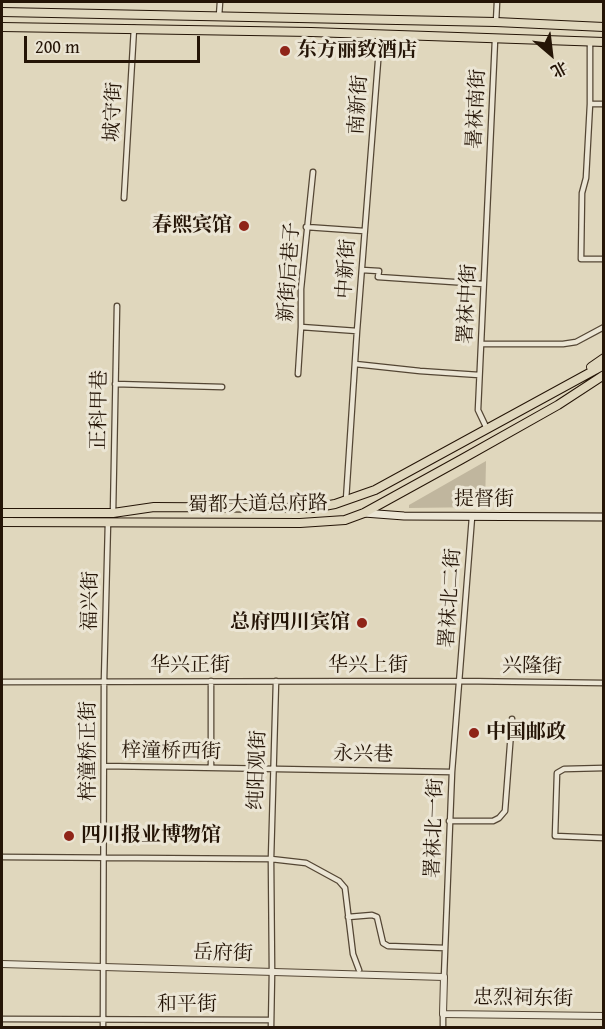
<!DOCTYPE html>
<meta charset="utf-8">
<style>
body{margin:0}
#map{position:relative;width:605px;height:1029px;overflow:hidden;background:#e0d7bd;font-family:"Gentium Book Plus","Noto Serif SC",serif}
canvas{display:block}
.frame{position:absolute;inset:0;border:3px solid #251507;pointer-events:none}
.north{position:absolute;left:521px;top:24px;width:60px;height:60px;-webkit-text-stroke:4px #ebe5d4;paint-order:stroke;rotate:152deg;font-size:16px;font-weight:700;line-height:24px;text-align:center;color:#251507}
.north::after{content:'';display:block;margin:auto;width:21px;height:27px;background:#251507;clip-path:polygon(50% 0,100% 100%,50% 72%,0 100%)}
.scale{position:absolute;left:24px;top:36px;width:176px;height:27px;box-sizing:border-box;border:3px solid #251507;border-top:0;padding-left:8px;font-size:18px;line-height:21px;white-space:nowrap;color:#251507;-webkit-text-stroke:4px #ebe5d4;paint-order:stroke}
</style>
<div id="map">
<canvas width="605" height="1029"></canvas>
<div class="frame"></div>
<div class="north">北</div>
<div class="scale">200 m</div>
</div>
<script>
const context = document.querySelector('canvas').getContext('2d');
context.lineJoin = 'round';
function paint(path, color) {
  context.fillStyle = color;
  context.fill(path, 'evenodd');
}
function poly(rows) {
  const path = new Path2D();
  for (const r of rows) {
    path.moveTo(r[0], r[1]);
    for (let i = 2; i < r.length; i += 2) path.lineTo(r[i], r[i + 1]);
  }
  return path;
}
function strokePath(path, color, width, dash) {
  context.strokeStyle = color;
  context.lineWidth = width;
  context.lineCap = dash ? 'butt' : 'round';
  context.setLineDash(dash || []);
  context.stroke(path);
}
function label(font, color, halo, rows, align = 'center') {
  context.font = font + ' "Gentium Book Plus","Noto Serif SC",serif';
  context.lineWidth = 6;
  context.setLineDash([]);
  context.textBaseline = 'middle';
  context.strokeStyle = halo;
  context.fillStyle = color;
  for (const [text, x, y, turn = 0] of rows) {
    context.save();
    context.translate(x, y);
    context.rotate((+turn || 0) * Math.PI / 180);
    context.textAlign = isNaN(turn) ? turn : align;
    if (halo) context.strokeText(text, 0, 0);
    context.fillText(text, 0, 0);
    context.restore();
  }
}
paint(poly([
 [486,461,485,507,409,508,409,505]
]), '#c0b69e');
const minor = poly([
 [219,16,220,2],
 [496,22,497,2],
 [590,42,590,104,586,178,582,193,581,259,604,259],
 [590,104,604,104],
 [124,198,134,28],
 [306,227,364,231],
 [362,270,379,271,378,277,483,284],
 [301,327,357,331],
 [481,344,563,344,576,342,604,327],
 [355,364,420,371,479,375],
 [298,374,301,327,301,289,313,172],
 [115,384,222,387],
 [487,429,478,410,495,40],
 [346,500,357,331,380,36],
 [113,513,117,306],
 [211,681,211,768],
 [2,682,460,681,604,683],
 [104,766,452,772],
 [604,768,564,769,557,773,555,836,604,838],
 [449,821,493,821,499,818,505,811,512,719],
 [2,857,271,859,306,863,339,881,345,888,353,954,359,970],
 [348,917,372,915,377,917,383,943,388,946,445,948],
 [444,977,452,772,472,517],
 [2,1019,271,1020],
 [103,1028,104,681,108,522],
 [271,1028,272,972,271,859,276,681],
 [443,1028,443,1014]
]);
const tertiary = poly([
 [2,964,444,977,443,1014,604,1016]
]);
const secondary = poly([
 [364,513,404,516,604,517]
]);
const primary = poly([
 [2,12,496,22,604,27],
 [2,27,311,32,604,42],
 [591,367,604,358],
 [2,513,113,513,154,507,313,508,335,504,375,490,604,365],
 [2,522,300,523,345,520,364,513,462,459,558,405,604,375]
]);
strokePath(minor, '#544634', 7);
strokePath(tertiary, '#544634', 8);
strokePath(secondary, '#251507', 9);
strokePath(primary, '#251507', 10);
strokePath(minor, '#ebe5d4', 4.5);
strokePath(tertiary, '#ebe5d4', 6);
strokePath(secondary, '#ebe5d4', 7);
strokePath(primary, '#e0d7bd', 8);
for (const [x, y, r, color] of [
 [285,51,6,"#8f2418"],
 [244,226,6,"#8f2418"],
 [362,623,6,"#8f2418"],
 [474,733,6,"#8f2418"],
 [69,836,6,"#8f2418"]
]) {
  const dot = new Path2D();
  dot.arc(x, y, r, 0, 2 * Math.PI);
  context.fillStyle = color;
  context.fill(dot);
  strokePath(dot, '#ebe5d4', 2);
}
label('bold 20px', '#251507', '#ebe5d4', [
 ["东方丽致酒店",297,51],
 ["春熙宾馆",232,226,"right"],
 ["总府四川宾馆",350,623,"right"],
 ["中国邮政",486,733],
 ["四川报业博物馆",81,836]
], 'left');
label('20px', '#251507', '#ebe5d4', [
 ["南新街",359,105,-86],
 ["暑袜南街",477,109,-87],
 ["城守街",114,112,-87],
 ["中新街",347,269,-86],
 ["新街后巷子",290,272,-86],
 ["署袜中街",468,304,-87],
 ["正科甲巷",100,410,-89],
 ["提督街",484,500],
 ["蜀都大道总府路",258,505,-1],
 ["署袜北二街",451,598,-86],
 ["福兴街",91,601,-89],
 ["华兴正街",190,666],
 ["华兴上街",368,666],
 ["兴隆街",532,667,1],
 ["梓潼桥正街",89,751,-90],
 ["梓潼桥西街",171,752,1],
 ["永兴巷",363,755,1],
 ["纯阳观街",258,770,-88],
 ["署袜北一街",435,828,-88],
 ["岳府街",223,954,2],
 ["忠烈祠东街",523,999,1],
 ["和平街",187,1005]
]);
</script>
